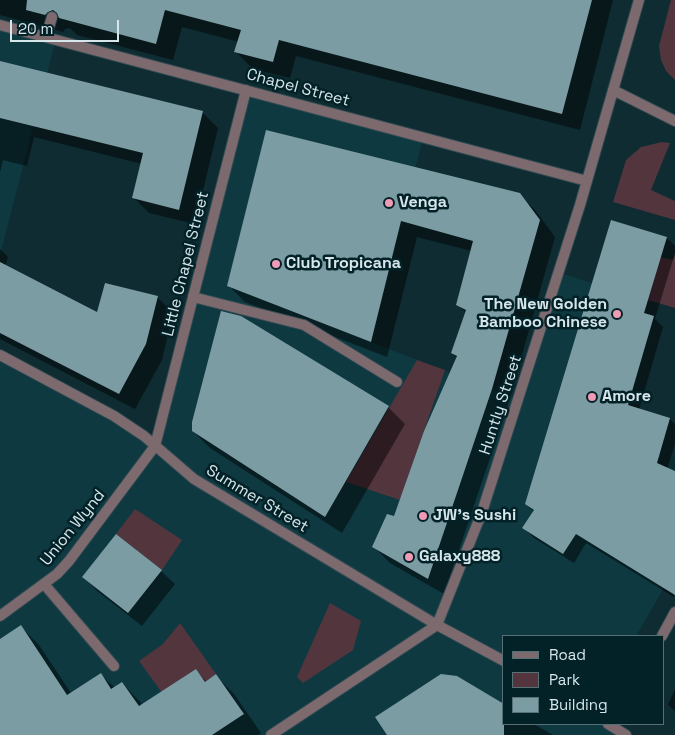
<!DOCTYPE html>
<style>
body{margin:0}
#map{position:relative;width:675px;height:735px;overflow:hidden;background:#0e2c32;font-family:"Space Grotesk",sans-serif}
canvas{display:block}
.legend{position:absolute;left:502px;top:635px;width:162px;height:90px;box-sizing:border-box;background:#032228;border:1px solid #577076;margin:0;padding:6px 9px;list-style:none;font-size:15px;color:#d6e6eb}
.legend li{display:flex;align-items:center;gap:10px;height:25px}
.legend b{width:25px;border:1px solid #577076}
.scale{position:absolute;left:10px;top:20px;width:109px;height:22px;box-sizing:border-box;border:2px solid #d6e6eb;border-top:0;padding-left:6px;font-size:15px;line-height:18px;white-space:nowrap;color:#d6e6eb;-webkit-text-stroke:4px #032228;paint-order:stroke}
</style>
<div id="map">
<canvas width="675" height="735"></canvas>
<ul class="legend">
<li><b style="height:6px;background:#7d6a6f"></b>Road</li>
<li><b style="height:14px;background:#53353e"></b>Park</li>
<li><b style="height:14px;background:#7c9ca4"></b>Building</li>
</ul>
<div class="scale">20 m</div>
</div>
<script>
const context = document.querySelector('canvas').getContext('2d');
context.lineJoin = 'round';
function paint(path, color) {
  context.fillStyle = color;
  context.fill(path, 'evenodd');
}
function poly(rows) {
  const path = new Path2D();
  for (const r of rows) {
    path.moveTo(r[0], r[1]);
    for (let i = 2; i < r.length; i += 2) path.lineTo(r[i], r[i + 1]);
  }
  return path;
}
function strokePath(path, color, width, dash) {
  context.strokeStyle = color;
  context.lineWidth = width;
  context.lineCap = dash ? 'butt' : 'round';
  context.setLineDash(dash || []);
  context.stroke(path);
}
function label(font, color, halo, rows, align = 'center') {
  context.font = font + ' "Space Grotesk",sans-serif';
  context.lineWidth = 5;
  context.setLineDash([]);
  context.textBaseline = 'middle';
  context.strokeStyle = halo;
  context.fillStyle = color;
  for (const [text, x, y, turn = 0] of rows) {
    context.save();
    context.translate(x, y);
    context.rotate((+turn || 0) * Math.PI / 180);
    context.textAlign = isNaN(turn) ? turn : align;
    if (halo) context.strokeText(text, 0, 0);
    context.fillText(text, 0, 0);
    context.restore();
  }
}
paint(poly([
 [0,27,55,43,0,255],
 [246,90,423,138,371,342,518,399,557,272,592,283,644,313,654,316,628,405,670,418,657,463,664,588,636,636,504,636,504,656,466,634,504,659,504,724,608,724,626,735,0,735,0,352,160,439]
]), '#0e3941');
paint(poly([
 [671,0,675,0,675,80,666,71,661,60,659,46],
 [662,142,670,143,651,190,675,201,675,220,613,202,626,160,641,147],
 [675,254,675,308,648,300,660,257,673,260],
 [417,360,445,370,400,500,346,482],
 [135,509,182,540,162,570,116,534],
 [330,603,361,621,353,650,303,683,297,677],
 [180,623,216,674,205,682,196,669,181,679,171,705,139,661,163,644]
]), '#53353e');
paint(poly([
 [0,0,613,0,580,130,296,56,290,78,253,69,236,52,239,42,182,27,173,60,77,35,70,28,65,29,63,32,0,15],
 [0,62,203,113,218,128,195,224,149,213,133,197,142,164,34,137,27,166,3,160,0,172],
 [267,132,519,194,535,210,555,237,508,405,444,594,390,563,374,547,395,517,457,358,452,353,466,313,458,305,472,251,417,237,387,357,245,302,229,286],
 [667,238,675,246,675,253,655,319,663,327,639,410,670,419,675,424,675,444,667,469,675,473,674,597,586,543,574,563,534,538,524,528,534,512,526,504],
 [0,249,8,257,5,266,98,314,157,297,173,313,162,360,135,409,0,339],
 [388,407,405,424,342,533,210,448,193,431],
 [161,571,175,584,142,626,97,591,84,577],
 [21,627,39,645,71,693,100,674,115,688,122,683,143,705,196,671,207,682,216,676,234,694,261,733,258,735,0,735,0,641],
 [675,689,675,711,668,705],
 [504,724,534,724,553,735,388,735]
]), '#0007');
paint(poly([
 [27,0,592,0,562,114,279,40,273,62,234,52,241,30,165,10,156,44,59,18,57,13,53,10,48,12,45,15,26,10],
 [0,61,203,111,179,210,132,198,143,153,0,118],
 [266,130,520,193,540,220,492,389,428,579,372,547,387,514,394,516,424,431,457,356,451,353,466,310,456,305,473,241,401,221,371,342,227,286],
 [611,220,667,237,644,313,654,316,628,405,670,418,657,463,675,471,675,595,576,534,563,554,522,528,534,510,525,504],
 [0,262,97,312,105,283,158,296,146,344,119,394,0,333],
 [221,311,241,316,389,406,325,517,192,431,192,422],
 [116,534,162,570,128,613,82,577],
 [21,625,67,695,101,673,111,689,122,682,139,706,196,669,205,682,216,674,244,714,212,735,0,735,0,639],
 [441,674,457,676,504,704,504,735,387,735,375,717]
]), '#7c9ca4');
const lane = poly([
 [46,37,52,17],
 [193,297,304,325,397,382],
 [44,584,114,666]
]);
const street = poly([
 [0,25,587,181],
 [613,90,675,121],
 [0,355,114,416,144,436,194,479,437,625,504,661],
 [0,616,57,574,69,561,155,446,246,90],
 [662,636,675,612],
 [608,724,626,735],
 [271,735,437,625,482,512,580,205,639,0]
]);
strokePath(lane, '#2e4a50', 12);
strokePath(street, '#2e4a50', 12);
strokePath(lane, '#7d6a6f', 10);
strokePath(street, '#7d6a6f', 10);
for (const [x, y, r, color] of [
 [389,203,5,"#f09ab5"],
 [276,264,5,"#f09ab5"],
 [617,314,5,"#f09ab5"],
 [592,397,5,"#f09ab5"],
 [423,516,5,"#f09ab5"],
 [409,557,5,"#f09ab5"]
]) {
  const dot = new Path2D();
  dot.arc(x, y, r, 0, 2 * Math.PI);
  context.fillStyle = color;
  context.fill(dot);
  strokePath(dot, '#032228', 2);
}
label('16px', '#d6e6eb', '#032228', [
 ["Chapel Street",298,88,15],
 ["Little Chapel Street",186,264,-76],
 ["Huntly Street",501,405,-72],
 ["Summer Street",257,499,31],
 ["Union Wynd",73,528,-51]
]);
label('bold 16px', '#d6e6eb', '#032228', [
 ["Venga",399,203],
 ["Club Tropicana",286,264],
 ["The New Golden",607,305,"right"],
 ["Bamboo Chinese",607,323,"right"],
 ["Amore",602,397],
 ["JW's Sushi",433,516],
 ["Galaxy888",419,557]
], 'left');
</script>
